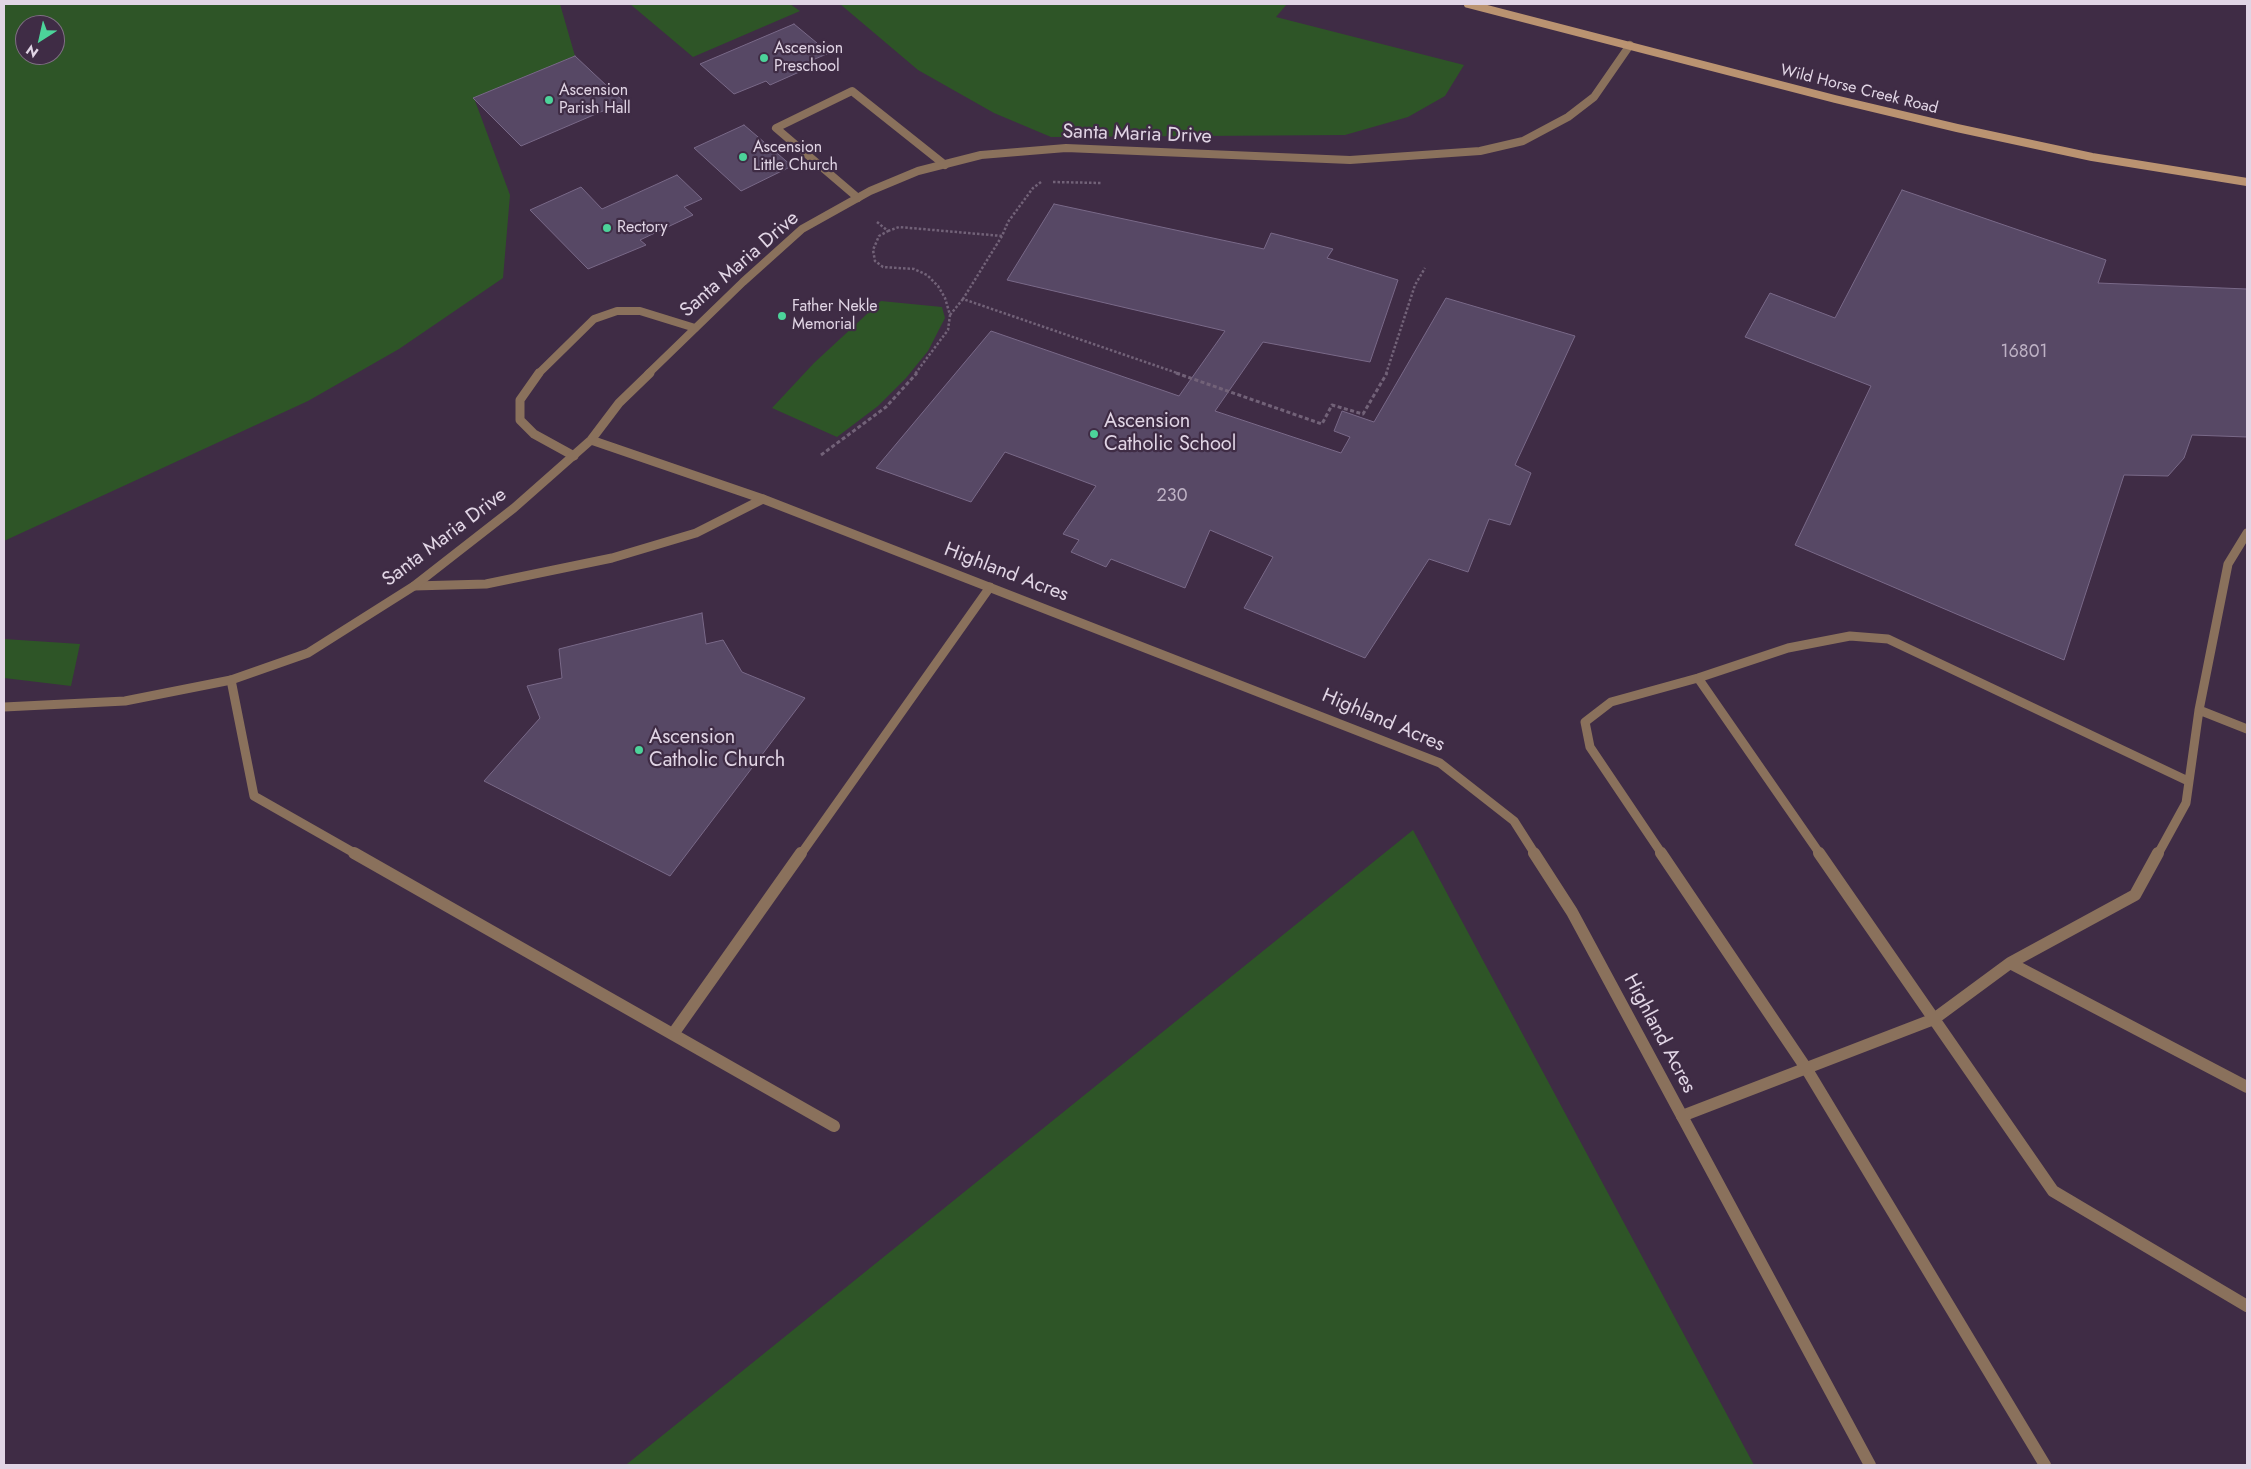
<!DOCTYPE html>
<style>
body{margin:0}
#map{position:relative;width:2251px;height:1469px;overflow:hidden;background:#3f2c45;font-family:Jost,sans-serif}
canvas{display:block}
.frame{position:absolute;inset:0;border:5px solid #e1d5e5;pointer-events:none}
.north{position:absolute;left:15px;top:15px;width:50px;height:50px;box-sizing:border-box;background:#3f2c45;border:1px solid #807085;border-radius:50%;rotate:215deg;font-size:14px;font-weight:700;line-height:20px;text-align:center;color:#e1d5e5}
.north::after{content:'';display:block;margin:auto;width:18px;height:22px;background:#4cd39a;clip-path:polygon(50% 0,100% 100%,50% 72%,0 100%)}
</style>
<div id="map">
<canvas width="2251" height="1469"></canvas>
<div class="frame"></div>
<div class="north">N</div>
</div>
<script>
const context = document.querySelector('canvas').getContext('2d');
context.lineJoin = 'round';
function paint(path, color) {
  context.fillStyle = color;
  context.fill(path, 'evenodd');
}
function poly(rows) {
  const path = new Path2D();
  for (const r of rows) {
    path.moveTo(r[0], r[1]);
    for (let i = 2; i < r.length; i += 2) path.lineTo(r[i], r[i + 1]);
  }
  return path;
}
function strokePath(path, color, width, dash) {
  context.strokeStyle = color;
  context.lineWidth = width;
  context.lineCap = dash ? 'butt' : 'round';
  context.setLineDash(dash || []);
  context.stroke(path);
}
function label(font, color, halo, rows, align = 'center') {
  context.font = font + ' Jost,sans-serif';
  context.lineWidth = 4.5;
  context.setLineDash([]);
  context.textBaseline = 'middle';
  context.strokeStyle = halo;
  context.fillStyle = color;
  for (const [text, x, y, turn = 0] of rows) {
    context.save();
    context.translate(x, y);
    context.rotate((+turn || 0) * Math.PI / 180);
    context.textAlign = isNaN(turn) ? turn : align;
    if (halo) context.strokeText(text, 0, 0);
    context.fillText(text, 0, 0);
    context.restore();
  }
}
paint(poly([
 [4,4,560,4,575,56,474,98,510,195,503,278,399,349,308,401,4,541],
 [25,25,55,25,55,55,25,55],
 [630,4,790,4,800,11,693,57],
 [840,4,1287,4,1276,17,1464,65,1445,96,1408,117,1345,135,1051,137,994,113,918,70],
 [881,301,942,307,945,318,928,351,906,378,878,406,837,437,772,408,814,363],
 [4,639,80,644,71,686,4,678],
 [1413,830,1754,1465,627,1465,627,1464]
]), '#2e5527');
const building = poly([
 [794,24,829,53,801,65,806,69,770,85,766,81,734,94,700,64,794,24],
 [575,56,624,102,521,146,473,98,575,56],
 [744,125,792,166,741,191,694,148,744,125],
 [677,175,702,199,684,207,693,215,640,240,646,245,588,269,530,210,581,187,602,209,677,175],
 [1902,190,2106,260,2098,283,2247,289,2247,437,2192,435,2184,458,2168,476,2124,475,2064,660,1795,545,1871,386,1745,337,1770,293,1835,318,1902,190],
 [1054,204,1264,249,1271,233,1333,249,1327,258,1398,280,1370,362,1263,342,1215,411,1341,453,1350,437,1334,431,1342,411,1374,422,1446,298,1575,336,1515,465,1531,473,1510,525,1489,519,1468,572,1429,559,1365,658,1244,608,1273,557,1210,530,1185,588,1111,559,1106,567,1071,552,1079,540,1063,534,1096,486,1005,452,971,502,876,468,991,331,1179,396,1225,331,1007,280,1054,204],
 [702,613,706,644,723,640,742,672,805,698,670,876,484,781,540,718,527,686,562,678,559,649,702,613]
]);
paint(building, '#574865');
strokePath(building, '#796988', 1);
strokePath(poly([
 [1041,182,1033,188,1008,222,1002,236,963,299,1180,374],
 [1053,182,1101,183],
 [877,222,888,231,879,236,873,250,875,261,883,267,914,269,927,275,938,286,945,298,950,315,948,330,915,374],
 [888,231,899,227,1002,236],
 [950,315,963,299],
 [1386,374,1415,285,1425,268]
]), '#726278', 2.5, [2.5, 2]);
strokePath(poly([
 [1176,373,1322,424,1332,405,1363,414,1387,373],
 [821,455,886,407,917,373]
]), '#726278', 3, [4, 2.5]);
strokePath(poly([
 [858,198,776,128,852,91,945,165],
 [538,374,594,319,617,311,640,311,695,328]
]), '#8a715c', 8);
strokePath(poly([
 [539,373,520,400,520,420,534,434,574,456],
 [2247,533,2228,564,2199,710,2247,729],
 [414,586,486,584,612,558,696,533,763,499],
 [1698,678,1820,854],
 [231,680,254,796,356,854],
 [801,854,990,587],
 [1662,854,1590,747,1585,722,1611,702,1698,678,1788,648,1850,636,1888,639,2188,781],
 [2158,854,2186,803,2199,710]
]), '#8a715c', 9);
strokePath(poly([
 [354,853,834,1126],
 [1661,853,1806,1068,2045,1465],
 [1819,853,2053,1191,2247,1306],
 [2010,963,2135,895,2158,853],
 [673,1034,801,853],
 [1682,1116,1934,1019,2010,963,2247,1087]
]), '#8a715c', 12);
strokePath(poly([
 [648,374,743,282,802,229,870,191,918,171,981,155,1066,148,1350,160,1480,151,1523,141,1568,117,1594,97,1630,45]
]), '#8a715c', 8);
strokePath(poly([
 [591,440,763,499,1440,763,1514,821,1535,854],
 [4,707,125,701,231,680,308,653,414,586,514,508,591,440,619,403,650,373]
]), '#8a715c', 9);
strokePath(poly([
 [1534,853,1572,912,1870,1465]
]), '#8a715c', 12);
strokePath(poly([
 [1468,4,1835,99,1957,128,2092,157,2247,182]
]), '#ba9371', 8);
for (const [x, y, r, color] of [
 [764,58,5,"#4cd39a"],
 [549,100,5,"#4cd39a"],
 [743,157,5,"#4cd39a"],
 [607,228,5,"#4cd39a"],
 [782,316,5,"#4cd39a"],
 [1094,434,5,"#4cd39a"],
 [639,750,5,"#4cd39a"]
]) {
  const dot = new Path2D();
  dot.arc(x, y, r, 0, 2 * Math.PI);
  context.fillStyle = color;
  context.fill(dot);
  strokePath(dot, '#3f2c45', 2);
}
label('16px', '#e1d5e5', '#3f2c45', [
 ["Ascension",774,49],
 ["Preschool",774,67],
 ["Ascension",559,91],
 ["Parish Hall",559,109],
 ["Ascension",753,148],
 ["Little Church",753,166],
 ["Rectory",617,228],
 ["Father Nekle",792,307],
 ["Memorial",792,325]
], 'left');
label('16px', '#e1d5e5', '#3f2c45', [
 ["Wild Horse Creek Road",1859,90,14]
]);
label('18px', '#beb2c5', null, [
 ["16801",2024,353],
 ["230",1172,497]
]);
label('20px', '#e1d5e5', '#3f2c45', [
 ["Santa Maria Drive",1137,135,2],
 ["Santa Maria Drive",740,265,-41],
 ["Santa Maria Drive",445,538,-37],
 ["Highland Acres",1006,573,21],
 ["Highland Acres",1383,721,23],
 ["Highland Acres",1659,1034,62]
]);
label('20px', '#e1d5e5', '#3f2c45', [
 ["Ascension",1104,422],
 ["Catholic School",1104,445],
 ["Ascension",649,738],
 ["Catholic Church",649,761]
], 'left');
</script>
